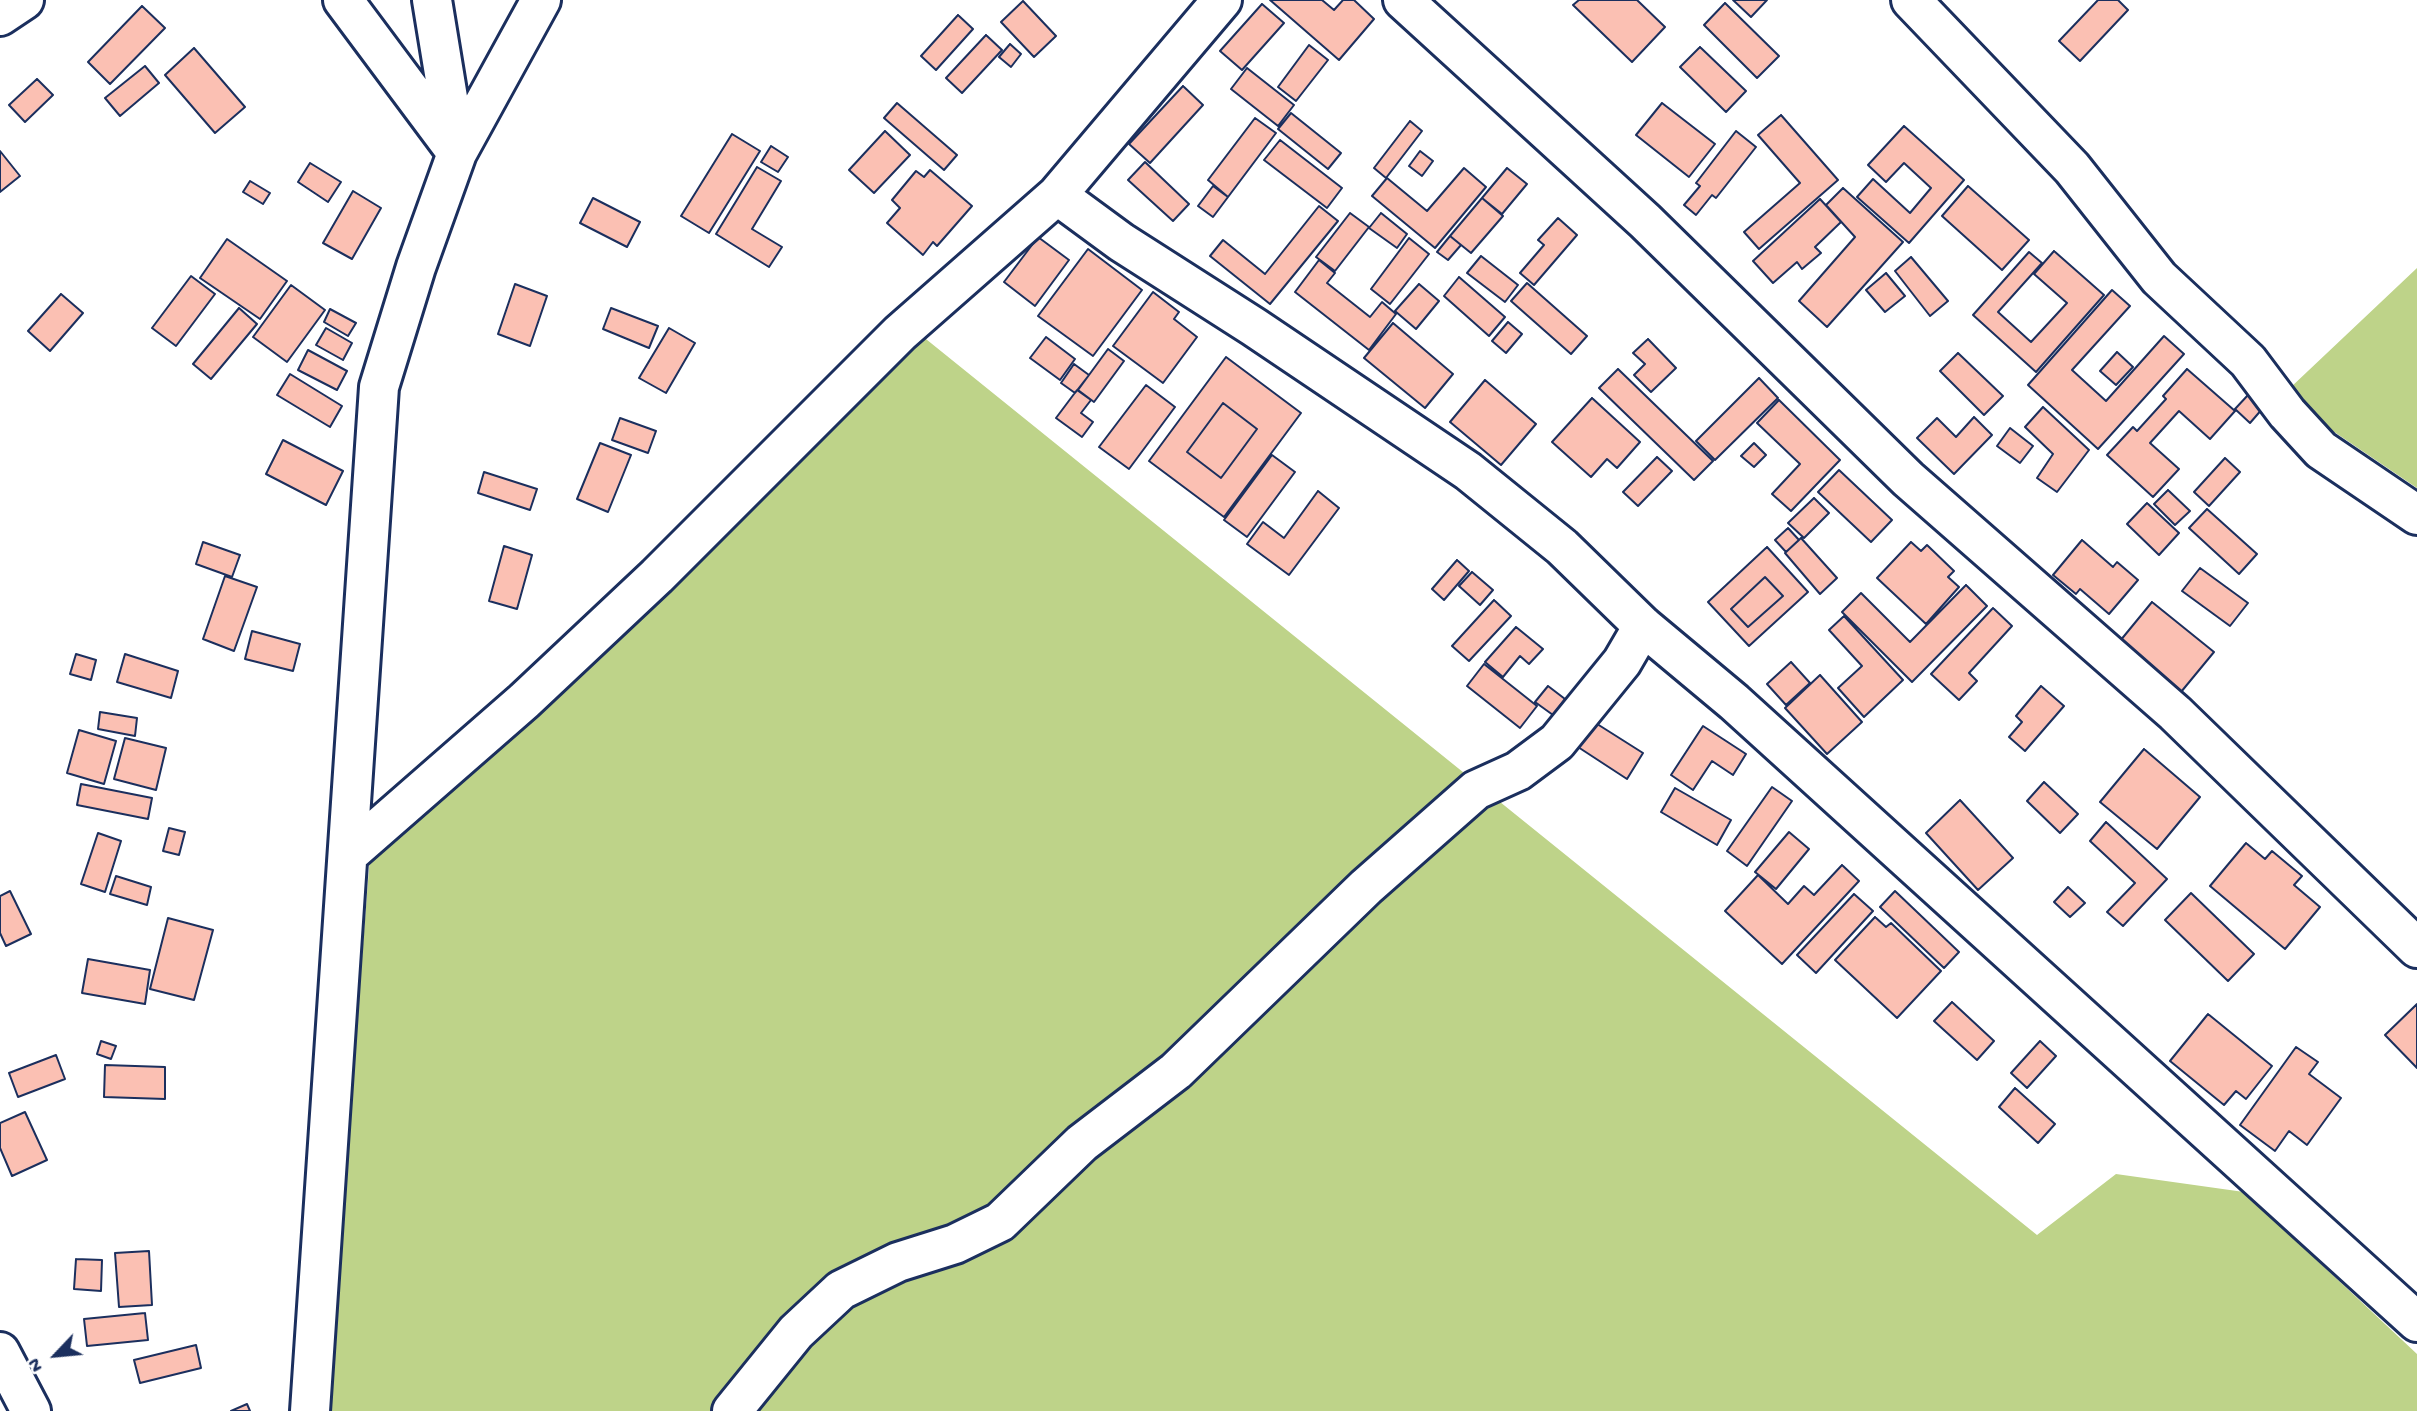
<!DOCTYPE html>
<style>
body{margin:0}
#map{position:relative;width:2417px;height:1411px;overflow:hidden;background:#fff;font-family:"Gochi Hand",sans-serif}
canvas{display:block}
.north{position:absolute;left:21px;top:1320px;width:70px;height:70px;-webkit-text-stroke:5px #fff;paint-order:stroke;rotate:244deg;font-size:19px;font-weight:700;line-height:28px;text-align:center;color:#1b2f5e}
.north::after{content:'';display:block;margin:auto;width:24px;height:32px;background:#1b2f5e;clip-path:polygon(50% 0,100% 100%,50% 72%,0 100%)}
</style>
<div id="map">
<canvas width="2417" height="1411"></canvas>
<div class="north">N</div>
</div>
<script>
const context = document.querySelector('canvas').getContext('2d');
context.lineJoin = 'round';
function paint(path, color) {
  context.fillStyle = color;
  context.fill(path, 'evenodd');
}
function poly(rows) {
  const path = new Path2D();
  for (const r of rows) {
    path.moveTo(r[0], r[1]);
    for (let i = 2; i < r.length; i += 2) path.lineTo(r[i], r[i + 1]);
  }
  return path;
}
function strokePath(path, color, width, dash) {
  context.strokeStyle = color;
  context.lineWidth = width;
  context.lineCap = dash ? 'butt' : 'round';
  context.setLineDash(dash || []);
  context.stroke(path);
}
paint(poly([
 [2417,268,2417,488,2324,425,2290,388],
 [916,331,2037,1235,2116,1174,2244,1192,2417,1354,2417,1411,326,1411,370,856]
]), '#bed389');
const building = poly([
 [1270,0,1322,0,1334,10,1343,0,1354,0,1374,19,1339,60,1270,0],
 [1579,0,1637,0,1665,27,1632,62,1573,5,1579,0],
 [1733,0,1767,0,1751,17,1733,0],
 [2098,0,2118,0,2128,10,2080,61,2059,41,2098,0],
 [1023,1,1056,36,1034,57,1001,22,1023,1],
 [1725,3,1779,56,1757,78,1704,25,1725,3],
 [1262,4,1284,23,1242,70,1220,51,1262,4],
 [142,6,165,28,110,84,88,62,142,6],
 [958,15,973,29,936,70,921,56,958,15],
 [986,35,1002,50,962,93,946,78,986,35],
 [1010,44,1021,54,1011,67,999,57,1010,44],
 [1309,45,1328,60,1296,101,1278,87,1309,45],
 [1700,47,1746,91,1726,112,1680,67,1700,47],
 [194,48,245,107,215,133,165,75,194,48],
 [145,66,159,83,120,116,105,98,145,66],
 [1247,68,1294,105,1278,126,1231,89,1247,68],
 [37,79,53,95,25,122,9,105,37,79],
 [1183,86,1203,105,1150,163,1129,144,1183,86],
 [897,103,957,155,944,170,884,118,897,103],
 [1662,103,1715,144,1689,177,1636,135,1662,103],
 [1291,113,1341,153,1328,169,1278,129,1291,113],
 [1781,115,1838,180,1759,249,1744,232,1800,183,1758,135,1781,115],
 [1255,118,1276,133,1228,197,1208,180,1255,118],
 [1410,121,1422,131,1386,178,1374,168,1410,121],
 [1904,126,1964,180,1909,243,1857,197,1873,179,1910,213,1931,188,1904,163,1886,182,1868,165,1904,126],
 [885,131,910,155,874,193,849,170,885,131],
 [1736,131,1756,147,1716,198,1712,195,1696,215,1684,205,1700,186,1696,183,1736,131],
 [732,134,760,151,709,233,681,216,732,134],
 [1280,140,1342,188,1327,208,1264,160,1280,140],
 [771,146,788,157,778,172,761,162,771,146],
 [0,151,20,176,0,192,0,151],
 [1420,151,1433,161,1422,176,1409,166,1420,151],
 [1145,162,1189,204,1173,221,1128,180,1145,162],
 [310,163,341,182,328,202,298,182,310,163],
 [757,167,781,181,752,229,782,247,769,267,716,234,757,167],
 [1464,168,1486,187,1435,248,1372,196,1387,178,1427,211,1464,168],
 [1507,168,1527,184,1502,214,1482,198,1507,168],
 [930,170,972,206,937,246,933,242,923,255,887,223,900,208,892,200,916,171,924,177,930,170],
 [250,181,270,193,263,204,243,192,250,181],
 [1213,186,1228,197,1213,217,1198,206,1213,186],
 [1968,186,2029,240,2002,270,1942,216,1968,186],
 [1843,188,1903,242,1827,327,1799,301,1855,237,1826,205,1843,188],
 [353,191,381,208,352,259,323,243,353,191],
 [593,198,640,222,627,247,580,223,593,198],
 [1482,198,1503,216,1471,253,1450,236,1482,198],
 [1820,199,1841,222,1815,247,1821,253,1802,269,1797,262,1773,283,1753,261,1820,199],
 [1319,206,1338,221,1270,304,1210,256,1223,240,1265,274,1319,206],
 [1350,213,1369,227,1335,271,1316,257,1350,213],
 [1381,213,1407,234,1397,248,1369,228,1381,213],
 [1558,218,1577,235,1534,285,1520,273,1544,245,1538,240,1558,218],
 [1450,236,1461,245,1448,260,1437,252,1450,236],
 [1038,237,1069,260,1035,306,1004,282,1038,237],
 [1409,238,1429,254,1390,304,1371,289,1409,238],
 [227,239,287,281,260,319,200,278,227,239],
 [1088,249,1142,290,1093,356,1038,316,1088,249],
 [2054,251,2104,295,2036,372,1973,315,2029,252,2042,263,1998,312,2031,342,2067,303,2034,274,2054,251],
 [1481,256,1518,285,1505,302,1467,273,1481,256],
 [1911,257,1948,301,1930,316,1895,271,1911,257],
 [1319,260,1335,273,1327,283,1370,317,1382,302,1396,314,1369,350,1295,292,1319,260],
 [1886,273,1905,296,1885,312,1866,290,1886,273],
 [191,276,215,294,176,346,152,328,191,276],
 [1459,277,1505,317,1489,336,1444,296,1459,277],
 [1527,283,1587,336,1571,354,1511,301,1527,283],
 [515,284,547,296,530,346,498,334,515,284],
 [1419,284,1439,301,1416,329,1395,311,1419,284],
 [291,285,325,310,287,362,253,337,291,285],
 [2112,290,2130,306,2072,370,2106,401,2164,336,2184,354,2098,449,2028,385,2112,290],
 [1153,292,1179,312,1174,319,1197,337,1163,383,1113,346,1153,292],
 [61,294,83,313,50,351,28,331,61,294],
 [239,308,257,324,211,379,193,364,239,308],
 [611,308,658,326,649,348,603,329,611,308],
 [330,309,356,323,348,336,324,322,330,309],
 [1508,322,1522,334,1506,353,1492,341,1508,322],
 [1393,323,1453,374,1425,408,1364,358,1393,323],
 [326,328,352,343,343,360,316,345,326,328],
 [669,328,695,343,666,393,639,378,669,328],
 [1046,337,1075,359,1060,380,1030,358,1046,337],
 [1648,339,1676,368,1651,392,1634,375,1645,364,1633,353,1648,339],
 [1108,349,1124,361,1094,402,1078,390,1108,349],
 [308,350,347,371,337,390,298,370,308,350],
 [2117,352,2133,367,2116,385,2100,371,2117,352],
 [1958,353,2003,396,1984,415,1940,371,1958,353],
 [1226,357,1301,413,1224,517,1149,461,1226,357],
 [1223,403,1257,429,1221,478,1187,452,1223,403],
 [1074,364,1089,375,1075,393,1061,383,1074,364],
 [1618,369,1713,461,1694,480,1599,388,1618,369],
 [2187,369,2235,411,2210,439,2179,411,2150,443,2179,469,2153,497,2107,455,2133,427,2137,431,2166,399,2163,396,2187,369],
 [290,374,342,406,330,427,277,395,290,374],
 [1759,378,1778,398,1715,460,1696,441,1759,378],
 [1485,380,1536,424,1501,465,1450,422,1485,380],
 [1146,385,1175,407,1129,469,1099,447,1146,385],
 [1077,390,1091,400,1081,413,1093,422,1082,437,1056,418,1077,390],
 [2248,395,2263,408,2250,423,2235,409,2248,395],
 [1592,398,1640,442,1617,468,1607,459,1591,477,1552,442,1592,398],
 [1779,400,1840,460,1791,511,1772,494,1800,464,1757,423,1779,400],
 [1223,403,1257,429,1221,478,1187,452,1223,403],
 [2043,407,2089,450,2057,492,2037,478,2053,454,2025,427,2043,407],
 [1974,417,1992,435,1954,474,1917,438,1937,418,1956,437,1974,417],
 [620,418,656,431,648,453,612,440,620,418],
 [2010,428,2033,446,2020,463,1997,446,2010,428],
 [283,440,343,471,326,505,266,474,283,440],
 [600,443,631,455,608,512,577,499,600,443],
 [1754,443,1766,455,1754,467,1741,456,1754,443],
 [1272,455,1295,472,1247,537,1224,520,1272,455],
 [1657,457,1672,471,1638,506,1623,492,1657,457],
 [2225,458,2240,472,2209,506,2194,492,2225,458],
 [1839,470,1892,520,1871,542,1818,492,1839,470],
 [484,472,537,489,530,510,478,493,484,472],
 [2168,490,2190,511,2175,525,2154,504,2168,490],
 [1318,491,1339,508,1289,575,1247,544,1263,522,1284,538,1318,491],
 [1814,498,1829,513,1804,538,1788,523,1814,498],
 [2147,503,2179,533,2159,555,2127,524,2147,503],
 [2207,509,2257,554,2239,574,2189,528,2207,509],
 [1788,528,1799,540,1786,552,1775,540,1788,528],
 [1801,538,1837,578,1820,594,1785,553,1801,538],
 [2082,540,2113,567,2117,562,2138,580,2109,614,2080,589,2076,594,2053,575,2082,540],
 [203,542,240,555,232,577,196,564,203,542],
 [1911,542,1921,551,1927,545,1954,571,1948,577,1959,587,1926,624,1877,578,1911,542],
 [504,546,532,555,517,609,489,601,504,546],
 [1767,547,1808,592,1749,646,1708,602,1767,547],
 [1765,577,1783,596,1748,627,1731,609,1765,577],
 [1457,560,1469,571,1444,600,1432,589,1457,560],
 [2200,568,2248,603,2230,626,2182,591,2200,568],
 [1472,572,1493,590,1480,605,1459,586,1472,572],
 [225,576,257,587,234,651,203,639,225,576],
 [1765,577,1783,596,1748,627,1731,609,1765,577],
 [1966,585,1987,606,1912,682,1842,612,1861,593,1910,642,1966,585],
 [1494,600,1511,616,1469,661,1452,646,1494,600],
 [2152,602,2214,652,2181,692,2120,641,2152,602],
 [1993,608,2012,626,1969,673,1977,681,1959,700,1931,674,1993,608],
 [1844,616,1903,680,1864,717,1838,688,1862,666,1829,630,1844,616],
 [1516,627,1543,649,1529,664,1520,656,1503,677,1485,662,1516,627],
 [252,631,300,644,293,671,245,659,252,631],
 [76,654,96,660,91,680,70,674,76,654],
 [125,654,178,671,171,698,117,682,125,654],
 [1791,662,1810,683,1786,705,1767,684,1791,662],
 [1484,664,1537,706,1520,728,1467,686,1484,664],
 [1820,675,1862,722,1827,754,1785,708,1820,675],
 [1548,686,1565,699,1553,715,1535,702,1548,686],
 [2041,686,2064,706,2025,751,2009,737,2022,722,2016,716,2041,686],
 [100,712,137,718,135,736,98,729,100,712],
 [1594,722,1643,753,1627,779,1578,747,1594,722],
 [1703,726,1746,754,1733,775,1712,761,1693,790,1671,775,1703,726],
 [79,730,116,741,104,784,67,773,79,730],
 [125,738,166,748,156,790,114,779,125,738],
 [2144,749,2200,797,2157,849,2100,802,2144,749],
 [2044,782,2078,814,2060,833,2027,801,2044,782],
 [81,784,152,798,148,819,77,805,81,784],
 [1772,787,1792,801,1747,866,1727,851,1772,787],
 [1675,788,1731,820,1717,845,1661,812,1675,788],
 [1960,800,2013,858,1978,890,1926,833,1960,800],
 [2106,822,2167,879,2123,926,2107,912,2135,883,2090,841,2106,822],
 [169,828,185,832,179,855,163,851,169,828],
 [1789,832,1809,849,1776,889,1755,872,1789,832],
 [98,833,121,841,105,892,81,884,98,833],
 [2246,843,2265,859,2272,851,2302,876,2294,885,2320,907,2285,949,2210,886,2246,843],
 [1842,865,1859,881,1782,964,1725,911,1758,875,1788,904,1804,886,1814,895,1842,865],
 [116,876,151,887,147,905,110,894,116,876],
 [2068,887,2085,903,2070,917,2054,902,2068,887],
 [10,891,31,934,6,946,0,933,0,896,10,891],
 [1895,891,1959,952,1944,968,1880,907,1895,891],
 [2191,893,2254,954,2228,981,2165,920,2191,893],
 [1854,894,1873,911,1816,973,1797,955,1854,894],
 [1875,917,1886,927,1891,923,1941,971,1897,1018,1835,960,1875,917],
 [168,918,213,930,194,1000,150,989,168,918],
 [88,959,150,970,145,1004,82,993,88,959],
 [1952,1002,1994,1041,1977,1060,1934,1021,1952,1002],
 [2417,1004,2417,1068,2385,1035,2417,1004],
 [2208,1014,2272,1066,2246,1099,2236,1091,2224,1105,2170,1061,2208,1014],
 [101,1041,116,1046,111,1059,97,1054,101,1041],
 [2040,1041,2056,1056,2027,1088,2011,1073,2040,1041],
 [2296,1047,2318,1062,2309,1074,2341,1098,2307,1145,2289,1131,2275,1151,2240,1125,2296,1047],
 [56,1055,65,1079,18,1097,9,1073,56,1055],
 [105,1065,165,1067,165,1099,104,1097,105,1065],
 [2015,1088,2055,1124,2038,1143,1999,1107,2015,1088],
 [25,1112,47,1160,12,1176,0,1148,0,1123,25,1112],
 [149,1251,152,1305,119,1307,115,1253,149,1251],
 [76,1259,102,1260,101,1291,74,1289,76,1259],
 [145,1313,148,1340,87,1346,84,1319,145,1313],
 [196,1345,201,1368,140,1383,134,1360,196,1345],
 [247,1404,250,1411,231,1411,247,1404]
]);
paint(building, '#fbc0b3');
strokePath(building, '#1b2f5e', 2);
const minor = poly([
 [343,0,457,153,541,0],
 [1403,0,1645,221,1908,479,2175,713,2417,948],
 [1911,0,2072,168,2159,278,2248,361,2287,413,2321,450,2417,515],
 [0,16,24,0],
 [1057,195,1222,0],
 [350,853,524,701,657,576,900,333,1057,195,1121,242,1254,327,1468,471,1562,547,1643,626,1734,702,2417,1322],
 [0,1352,31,1411],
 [310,1411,379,387,416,267,457,153,432,0],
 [732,1411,796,1332,841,1290,898,1262,955,1244,1000,1222,1082,1143,1176,1071,1366,887,1476,790,1518,771,1557,742,1622,662,1643,626]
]);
strokePath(minor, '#1b2f5e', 44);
strokePath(minor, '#fff', 38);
</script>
